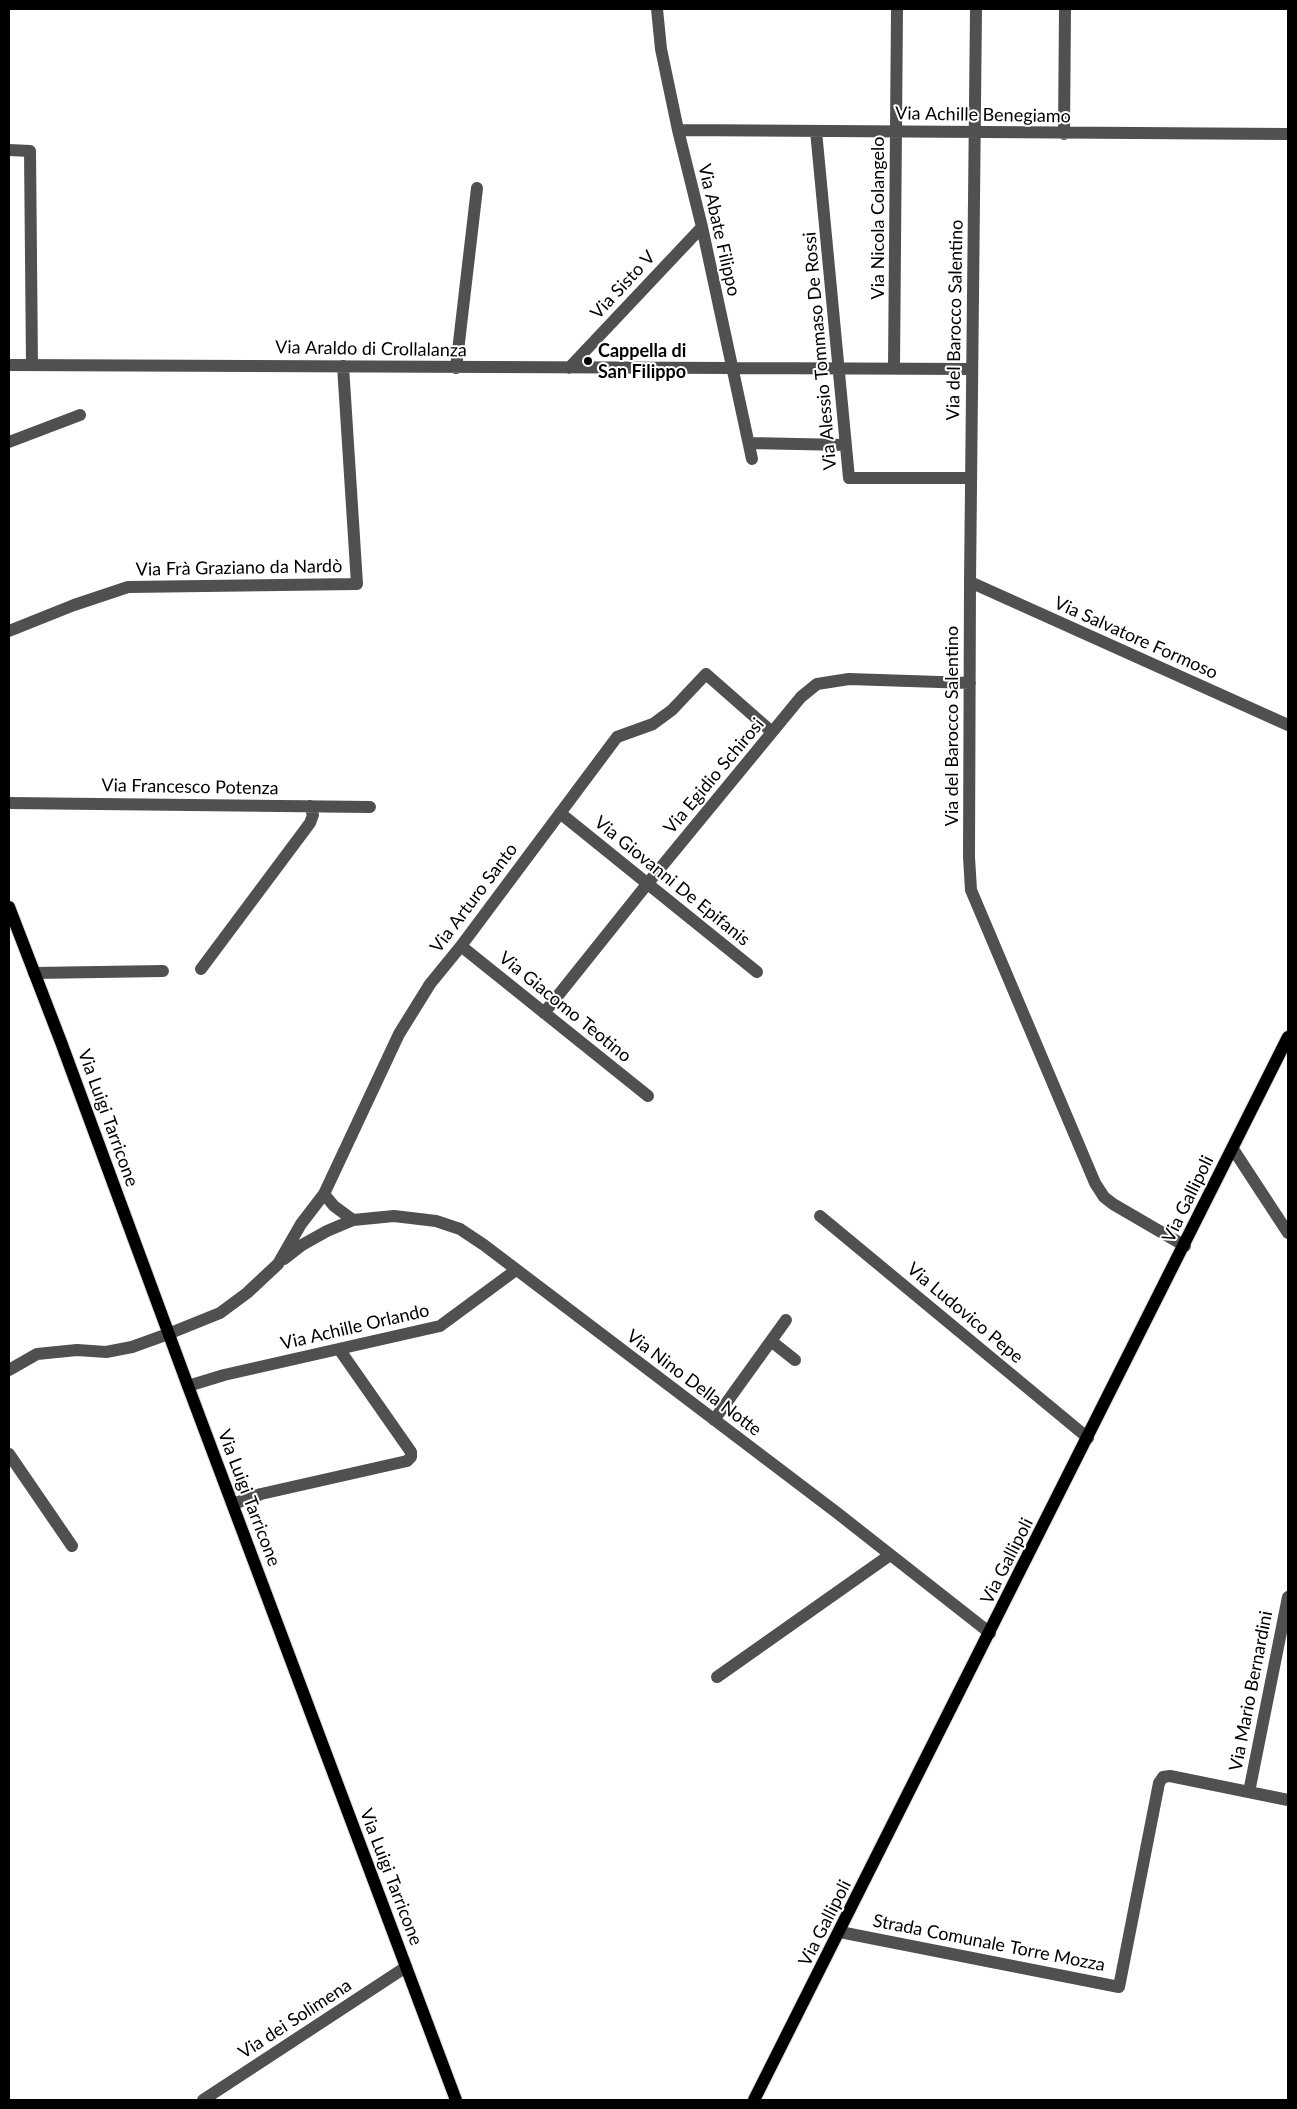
<!DOCTYPE html>
<meta charset="utf-8">
<style>
body{margin:0}
#map{position:relative;width:1297px;height:2109px;overflow:hidden;background:#fff;font-family:Lato,sans-serif}
canvas{display:block}
.frame{position:absolute;inset:0;border:10px solid #000;pointer-events:none}
</style>
<div id="map">
<canvas width="1297" height="2109"></canvas>
<div class="frame"></div>
</div>
<script>
const context = document.querySelector('canvas').getContext('2d');
context.lineJoin = 'round';
function poly(rows) {
  const path = new Path2D();
  for (const r of rows) {
    path.moveTo(r[0], r[1]);
    for (let i = 2; i < r.length; i += 2) path.lineTo(r[i], r[i + 1]);
  }
  return path;
}
function strokePath(path, color, width, dash) {
  context.strokeStyle = color;
  context.lineWidth = width;
  context.lineCap = dash ? 'butt' : 'round';
  context.setLineDash(dash || []);
  context.stroke(path);
}
function label(font, color, halo, rows, align = 'center') {
  context.font = font + ' Lato,sans-serif';
  context.lineWidth = 4;
  context.setLineDash([]);
  context.textBaseline = 'middle';
  context.strokeStyle = halo;
  context.fillStyle = color;
  for (const [text, x, y, turn = 0] of rows) {
    context.save();
    context.translate(x, y);
    context.rotate((+turn || 0) * Math.PI / 180);
    context.textAlign = isNaN(turn) ? turn : align;
    if (halo) context.strokeText(text, 0, 0);
    context.fillText(text, 0, 0);
    context.restore();
  }
}
const major = poly([
 [9,907,61,1042,188,1386,456,2100],
 [754,2100,1288,1037]
]);
strokePath(major, '#dbdbdb', 14);
strokePath(poly([
 [657,9,661,49,678,130,702,227,752,459],
 [976,9,970,582,969,857,971,890,1095,1183,1104,1197,1113,1204,1185,1246],
 [678,130,1288,134],
 [816,131,849,478,971,478],
 [1064,134,1065,9],
 [9,150,30,151,32,365],
 [9,365,972,369],
 [894,367,897,9],
 [456,368,477,188],
 [569,368,702,227],
 [9,442,80,415],
 [749,443,846,445],
 [970,582,1288,725],
 [9,631,74,605,128,587,357,584,343,366],
 [9,803,370,807],
 [560,813,757,972],
 [461,946,648,1096],
 [201,969,310,823,313,815,310,806],
 [34,973,163,971],
 [544,1013,648,883,801,697,817,684,849,679,970,683],
 [1233,1149,1288,1233],
 [324,1194,334,1206,353,1220],
 [820,1216,1088,1438],
 [284,1259,302,1245,327,1231,353,1220,394,1216,436,1221,460,1229,484,1245,836,1512,990,1633],
 [771,1341,795,1360],
 [9,1370,37,1354,77,1350,106,1352,132,1347,168,1334,220,1313,247,1293,278,1264,301,1224,324,1194,399,1034,430,984,461,946,617,737,653,724,672,710,706,674,772,732],
 [188,1386,224,1375,440,1326,516,1270],
 [714,1420,786,1320],
 [9,1454,72,1546],
 [233,1504,261,1494,407,1461,411,1457,411,1452,339,1349],
 [717,1677,890,1555],
 [1249,1792,1288,1597],
 [840,1932,1119,1987,1159,1783,1163,1777,1170,1776,1288,1800],
 [203,2100,406,1967]
]), '#505050', 12);
strokePath(major, '#000', 12);
for (const [x, y, r, color] of [
 [588,361,5,"#000"]
]) {
  const dot = new Path2D();
  dot.arc(x, y, r, 0, 2 * Math.PI);
  context.fillStyle = color;
  context.fill(dot);
  strokePath(dot, '#fff', 2);
}
label('18px', '#000', '#fff', [
 ["Via Achille Benegiamo",983,115,1],
 ["Via Nicola Colangelo",878,218,-90],
 ["Via Abate Filippo",719,230,77],
 ["Via Sisto V",623,285,-47],
 ["Via del Barocco Salentino",955,320,-89],
 ["Via Araldo di Crollalanza",371,349,1],
 ["Via Alessio Tommaso De Rossi",820,351,-95],
 ["Via Frà Graziano da Nardò",239,568,-1],
 ["Via Salvatore Formoso",1136,638,24],
 ["Via del Barocco Salentino",952,726,-90],
 ["Via Egidio Schirosi",714,776,-50],
 ["Via Francesco Potenza",190,787,1],
 ["Via Giovanni De Epifanis",672,881,39],
 ["Via Arturo Santo",474,898,-53],
 ["Via Giacomo Teotino",565,1007,39],
 ["Via Luigi Tarricone",108,1118,70],
 ["Via Gallipoli",1188,1199,-64],
 ["Via Ludovico Pepe",965,1313,40],
 ["Via Achille Orlando",355,1327,-13],
 ["Via Nino Della Notte",694,1383,37],
 ["Via Luigi Tarricone",249,1498,69],
 ["Via Gallipoli",1007,1561,-63],
 ["Via Mario Bernardini",1251,1691,-79],
 ["Via Luigi Tarricone",391,1877,69],
 ["Via Gallipoli",825,1923,-63],
 ["Strada Comunale Torre Mozza",989,1943,11],
 ["Via dei Solimena",295,2019,-33]
]);
label('bold 18px', '#000', '#fff', [
 ["Cappella di",598,351],
 ["San Filippo",598,372]
], 'left');
</script>
